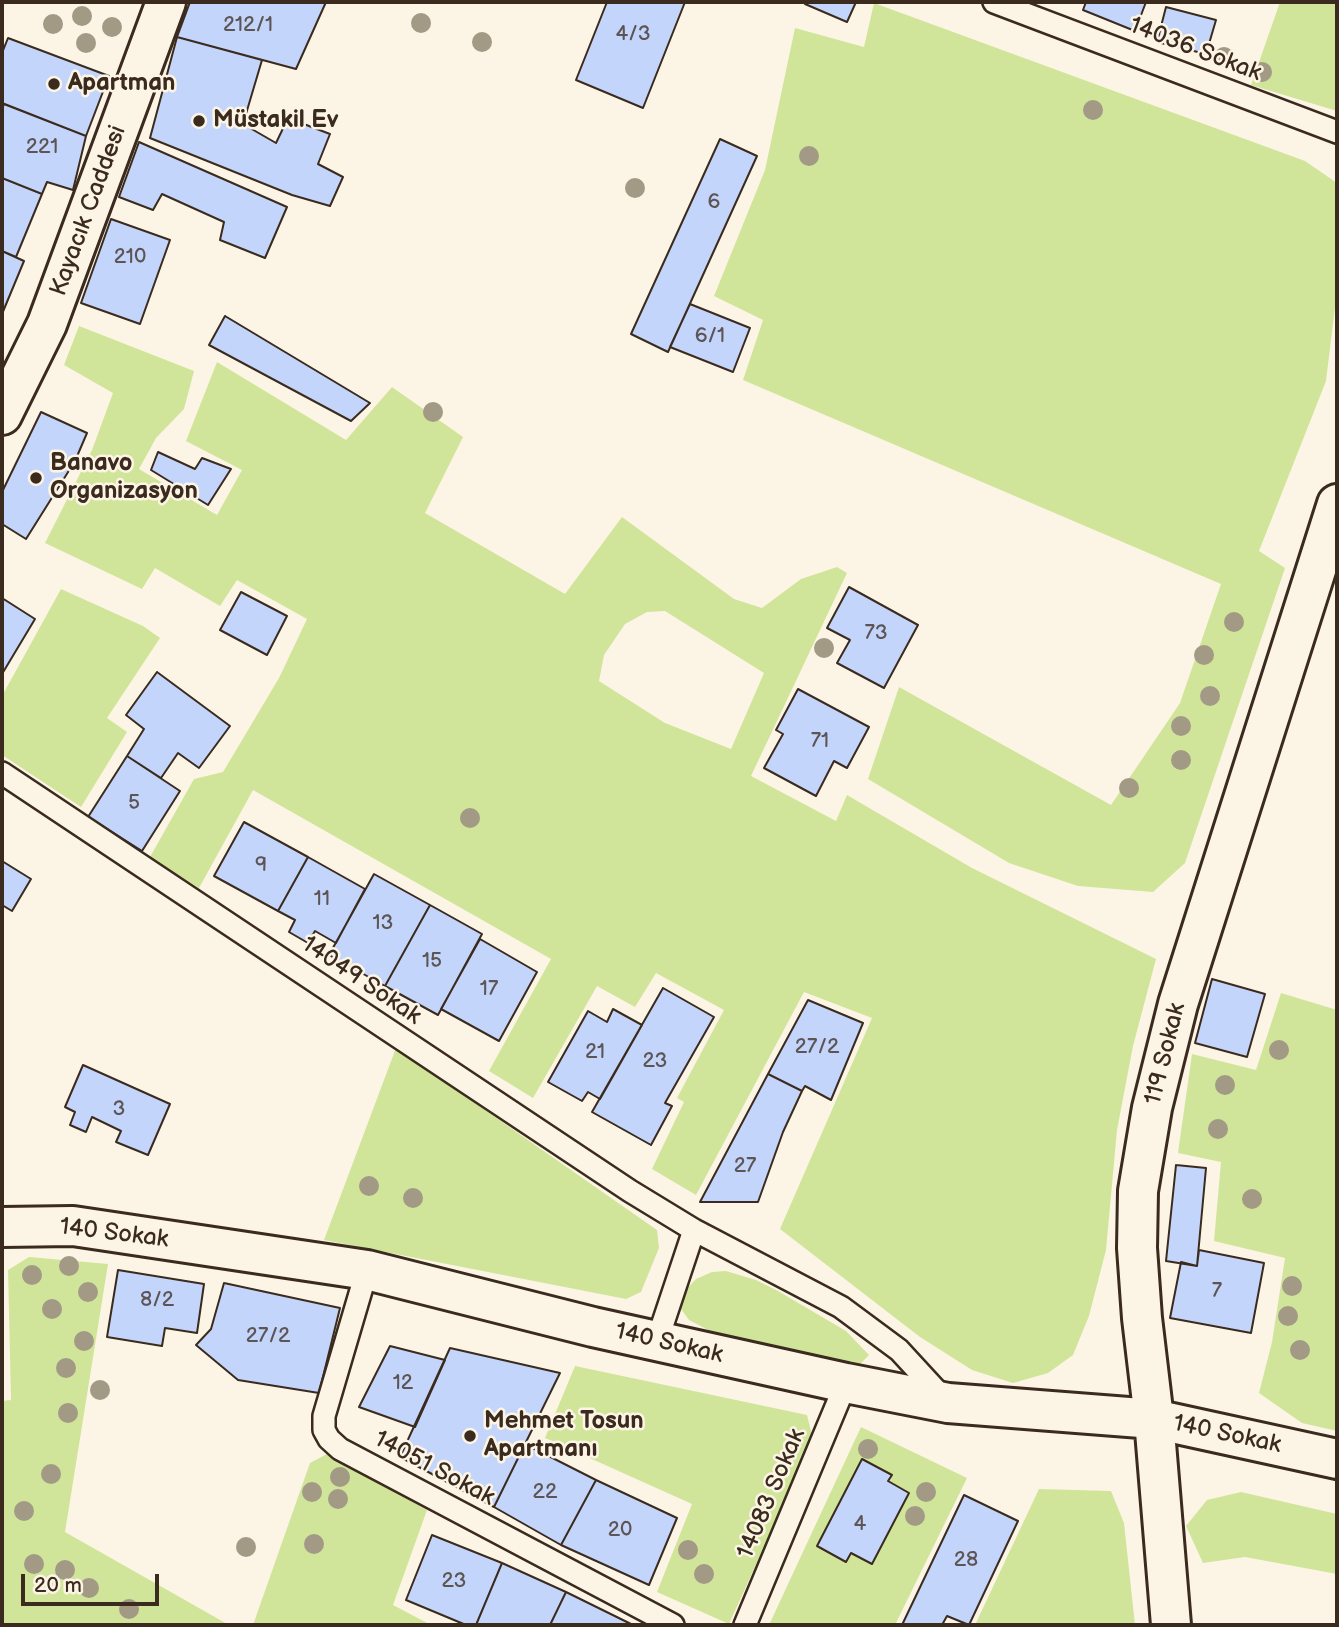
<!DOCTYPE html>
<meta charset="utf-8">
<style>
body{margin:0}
#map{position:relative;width:1339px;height:1627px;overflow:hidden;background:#fcf5e5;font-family:"Balsamiq Sans",sans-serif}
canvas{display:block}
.frame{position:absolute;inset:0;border:4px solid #3b2a1e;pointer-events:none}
.scale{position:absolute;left:21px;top:1574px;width:138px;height:32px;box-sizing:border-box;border:4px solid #3b2a1e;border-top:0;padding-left:9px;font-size:21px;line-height:24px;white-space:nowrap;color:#3b2a1e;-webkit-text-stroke:5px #fcf5e5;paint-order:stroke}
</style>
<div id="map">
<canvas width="1339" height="1627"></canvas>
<div class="frame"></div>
<div class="scale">20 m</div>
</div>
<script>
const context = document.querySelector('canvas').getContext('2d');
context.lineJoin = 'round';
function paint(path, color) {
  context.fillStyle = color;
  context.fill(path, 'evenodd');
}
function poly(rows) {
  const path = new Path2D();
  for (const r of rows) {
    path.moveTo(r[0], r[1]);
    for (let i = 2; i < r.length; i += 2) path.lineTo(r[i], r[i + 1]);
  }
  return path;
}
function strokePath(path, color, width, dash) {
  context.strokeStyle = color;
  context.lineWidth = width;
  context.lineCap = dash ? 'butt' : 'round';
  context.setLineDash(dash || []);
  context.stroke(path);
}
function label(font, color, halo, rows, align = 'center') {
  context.font = font + ' "Balsamiq Sans",sans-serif';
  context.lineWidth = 5;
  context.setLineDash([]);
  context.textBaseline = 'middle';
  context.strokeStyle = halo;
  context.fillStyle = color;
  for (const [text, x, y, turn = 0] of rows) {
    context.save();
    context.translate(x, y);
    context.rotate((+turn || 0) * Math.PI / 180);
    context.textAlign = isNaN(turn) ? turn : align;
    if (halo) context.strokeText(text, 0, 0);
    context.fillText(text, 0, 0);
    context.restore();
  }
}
paint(poly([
 [1280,2,1337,2,1337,111,1251,85],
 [874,3,1305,161,1337,183,1337,291,1326,381,1259,551,1285,568,1185,863,1153,892,1078,886,1009,863,868,779,899,687,1111,805,1180,703,1221,584,743,380,763,320,714,296,765,170,795,28,864,47],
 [79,326,194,371,184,409,156,438,139,469,217,515,242,470,186,441,217,362,346,440,392,387,463,437,425,513,565,594,622,517,734,599,762,608,801,579,837,567,847,573,751,776,836,821,847,795,972,868,1156,959,1133,1046,1117,1130,1106,1250,1089,1316,1073,1355,1048,1373,1013,1383,972,1370,920,1337,780,1229,872,1018,804,992,696,1195,652,1169,684,1102,677,1098,724,1010,656,973,635,1007,597,986,533,1098,489,1071,551,959,253,790,199,888,150,857,194,779,223,772,279,678,307,619,237,580,220,606,155,568,142,589,45,543,92,450,113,393,64,365],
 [665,611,764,673,731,749,665,723,599,681,604,655,625,624,647,612],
 [61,589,143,626,160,638,107,718,127,732,81,807,2,755,2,696],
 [1281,993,1337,1010,1337,1431,1302,1423,1259,1393,1272,1342,1285,1258,1214,1241,1221,1162,1178,1153,1192,1054,1256,1070],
 [396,1048,657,1230,659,1248,641,1292,626,1299,324,1240],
 [29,1257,108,1264,65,1532,229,1625,2,1625,2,1401,11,1400,8,1270],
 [726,1271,756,1280,778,1291,846,1331,869,1355,857,1367,710,1331,689,1320,681,1309,683,1293,696,1279,712,1272],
 [575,1366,807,1415,813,1439,729,1624,657,1592,692,1504,545,1438],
 [861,1427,967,1478,895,1625,769,1625],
 [327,1454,427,1510,393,1605,431,1625,253,1625,310,1463],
 [1039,1489,1111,1491,1124,1523,1135,1625,975,1625],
 [1241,1492,1337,1514,1337,1574,1245,1557,1203,1563,1186,1526,1207,1500]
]), '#d0e59a');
const building = poly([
 [190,2,326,2,296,69,177,37,190,2],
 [607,2,685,2,643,108,576,80,607,2],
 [805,2,856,2,847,22,805,4,805,2],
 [1086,2,1146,2,1135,31,1083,10,1086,2],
 [1166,7,1216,20,1206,54,1157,42,1166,7],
 [177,37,262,60,243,124,276,143,288,118,330,134,318,164,343,177,330,206,292,195,150,138,177,37],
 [8,38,109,76,86,136,2,103,2,53,8,38],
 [4,104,86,136,73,190,47,182,42,194,2,178,2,109,4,104],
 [720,139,757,156,668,352,631,334,720,139],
 [139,142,287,207,265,258,220,240,224,222,162,194,153,210,119,197,139,142],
 [2,178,42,194,16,257,2,251,2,178],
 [111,219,170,240,140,324,81,303,111,219],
 [2,251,24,261,2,314,2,251],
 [690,304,750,328,733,372,670,347,690,304],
 [225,316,370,403,351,421,209,345,225,316],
 [41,412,87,433,75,461,26,539,2,524,2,492,41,412],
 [158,452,195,469,202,458,231,469,208,505,151,470,158,452],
 [849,587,918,625,884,688,837,663,850,640,827,628,849,587],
 [241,592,287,616,267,655,220,630,241,592],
 [2,598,35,619,2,674,2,598],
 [157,672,230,726,199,768,178,753,161,778,127,756,144,729,126,715,157,672],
 [798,689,869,727,847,768,834,761,816,796,764,768,783,734,776,730,798,689],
 [127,756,180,791,142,851,88,817,127,756],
 [244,822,308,857,278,911,214,876,244,822],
 [308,857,365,889,336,943,315,931,308,943,289,932,295,920,278,911,308,857],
 [2,861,31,879,12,911,2,905,2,861],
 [374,874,430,905,385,986,329,955,374,874],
 [430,905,482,934,438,1015,385,986,430,905],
 [480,939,537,972,499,1041,441,1009,480,939],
 [1212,979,1265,994,1247,1057,1195,1043,1212,979],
 [663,988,714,1017,665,1103,672,1106,651,1145,592,1112,663,988],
 [808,1000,863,1023,831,1100,805,1086,802,1091,768,1074,808,1000],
 [613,1009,642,1025,600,1099,588,1092,582,1101,548,1082,588,1011,607,1022,613,1009],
 [83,1065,170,1104,148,1155,116,1142,121,1131,92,1117,86,1132,70,1125,75,1112,65,1107,83,1065],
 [768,1074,802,1091,783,1132,758,1202,700,1202,768,1074],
 [1176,1165,1206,1168,1197,1266,1166,1261,1176,1165],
 [1199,1250,1264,1263,1251,1333,1170,1318,1181,1262,1197,1266,1199,1250],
 [118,1270,204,1284,197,1333,165,1328,162,1346,107,1337,118,1270],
 [224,1283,340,1308,319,1393,238,1380,196,1345,211,1329,224,1283],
 [390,1346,445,1360,415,1427,359,1407,390,1346],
 [450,1348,560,1373,494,1507,400,1457,450,1348],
 [525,1444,596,1480,561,1545,494,1507,525,1444],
 [862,1459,892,1475,888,1481,909,1493,872,1564,851,1553,846,1562,817,1546,862,1459],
 [596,1480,677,1518,649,1585,561,1545,596,1480],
 [964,1495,1018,1521,969,1625,947,1616,942,1625,902,1625,964,1495],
 [432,1535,502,1563,476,1625,466,1625,406,1600,432,1535],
 [502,1563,566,1592,550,1625,476,1625,502,1563],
 [566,1592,631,1624,631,1625,550,1625,566,1592]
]);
paint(building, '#c3d5fb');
strokePath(building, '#3b2a1e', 2);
const lane = poly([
 [994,2,1337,132],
 [2,773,630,1191,694,1230,841,1307,899,1350,945,1400],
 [367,1270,324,1416,324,1430,329,1439,340,1449,673,1625],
 [657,1341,694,1230],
 [745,1625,846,1383]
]);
const street = poly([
 [1154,1419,1142,1318,1137,1248,1138,1191,1152,1108,1178,1004,1337,504]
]);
const secondary = poly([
 [2,415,47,324,166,2],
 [2,1227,73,1226,367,1270,593,1327,846,1383,948,1403,1154,1419,1337,1459],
 [1154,1419,1171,1625]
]);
strokePath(lane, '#3b2a1e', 26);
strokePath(street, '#3b2a1e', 44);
strokePath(secondary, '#3b2a1e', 44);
strokePath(lane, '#fcf5e5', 21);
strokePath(street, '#fcf5e5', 38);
strokePath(secondary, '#fcf5e5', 38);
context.fillStyle = '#a29a85';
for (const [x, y] of [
 [82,16],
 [421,23],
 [53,24],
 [112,27],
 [482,42],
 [86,43],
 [1224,57],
 [1262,72],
 [1093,110],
 [809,156],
 [635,188],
 [433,412],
 [1234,622],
 [824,648],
 [1204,655],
 [1210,696],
 [1181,726],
 [1181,760],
 [1129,788],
 [470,818],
 [1279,1050],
 [1225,1085],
 [1218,1129],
 [369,1186],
 [413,1198],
 [1252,1199],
 [69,1266],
 [32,1275],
 [1292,1286],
 [88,1292],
 [52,1309],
 [1288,1316],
 [84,1341],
 [1300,1350],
 [66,1368],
 [100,1390],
 [68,1413],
 [868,1449],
 [51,1474],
 [340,1477],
 [312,1492],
 [926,1492],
 [338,1499],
 [24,1511],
 [915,1516],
 [314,1544],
 [246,1547],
 [688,1550],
 [34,1564],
 [65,1570],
 [704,1574],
 [89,1588],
 [129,1609]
]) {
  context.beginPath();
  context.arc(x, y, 10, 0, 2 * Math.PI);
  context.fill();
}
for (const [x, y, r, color] of [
 [54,84,7,"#3b2a1e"],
 [199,121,7,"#3b2a1e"],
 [36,478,7,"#3b2a1e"],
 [470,1436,7,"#3b2a1e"]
]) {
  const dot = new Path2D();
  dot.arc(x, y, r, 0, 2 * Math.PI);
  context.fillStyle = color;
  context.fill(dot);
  strokePath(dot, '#fcf5e5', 2.5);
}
label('21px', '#5d5555', null, [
 ["212/1",248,26],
 ["4/3",633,35],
 ["221",42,148],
 ["6",714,203],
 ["210",130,258],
 ["6/1",710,337],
 ["73",876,634],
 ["71",820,742],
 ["5",134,804],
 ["9",261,866],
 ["11",322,900],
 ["13",383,924],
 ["15",432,962],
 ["17",489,990],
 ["27/2",817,1048],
 ["21",595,1053],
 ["23",655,1062],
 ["3",119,1110],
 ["27",745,1167],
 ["7",1217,1292],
 ["8/2",157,1301],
 ["27/2",268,1337],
 ["12",403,1384],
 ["22",545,1493],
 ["4",860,1525],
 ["20",620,1531],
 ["28",966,1561],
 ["23",454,1582]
]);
label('24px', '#3b2a1e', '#fcf5e5', [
 ["14036 Sokak",1195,50,21],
 ["Kayacık Caddesi",89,211,-70],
 ["14049 Sokak",361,981,34],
 ["119 Sokak",1166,1054,-76],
 ["140 Sokak",114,1234,7],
 ["140 Sokak",669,1344,13],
 ["140 Sokak",1227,1435,12],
 ["14051 Sokak",434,1469,28],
 ["14083 Sokak",772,1494,-67]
]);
label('bold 24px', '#3b2a1e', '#fcf5e5', [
 ["Apartman",68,84],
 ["Müstakil Ev",213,121],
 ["Banavo",50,464],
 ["Organizasyon",50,492],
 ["Mehmet Tosun",484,1422],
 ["Apartmanı",484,1450]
], 'left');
</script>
